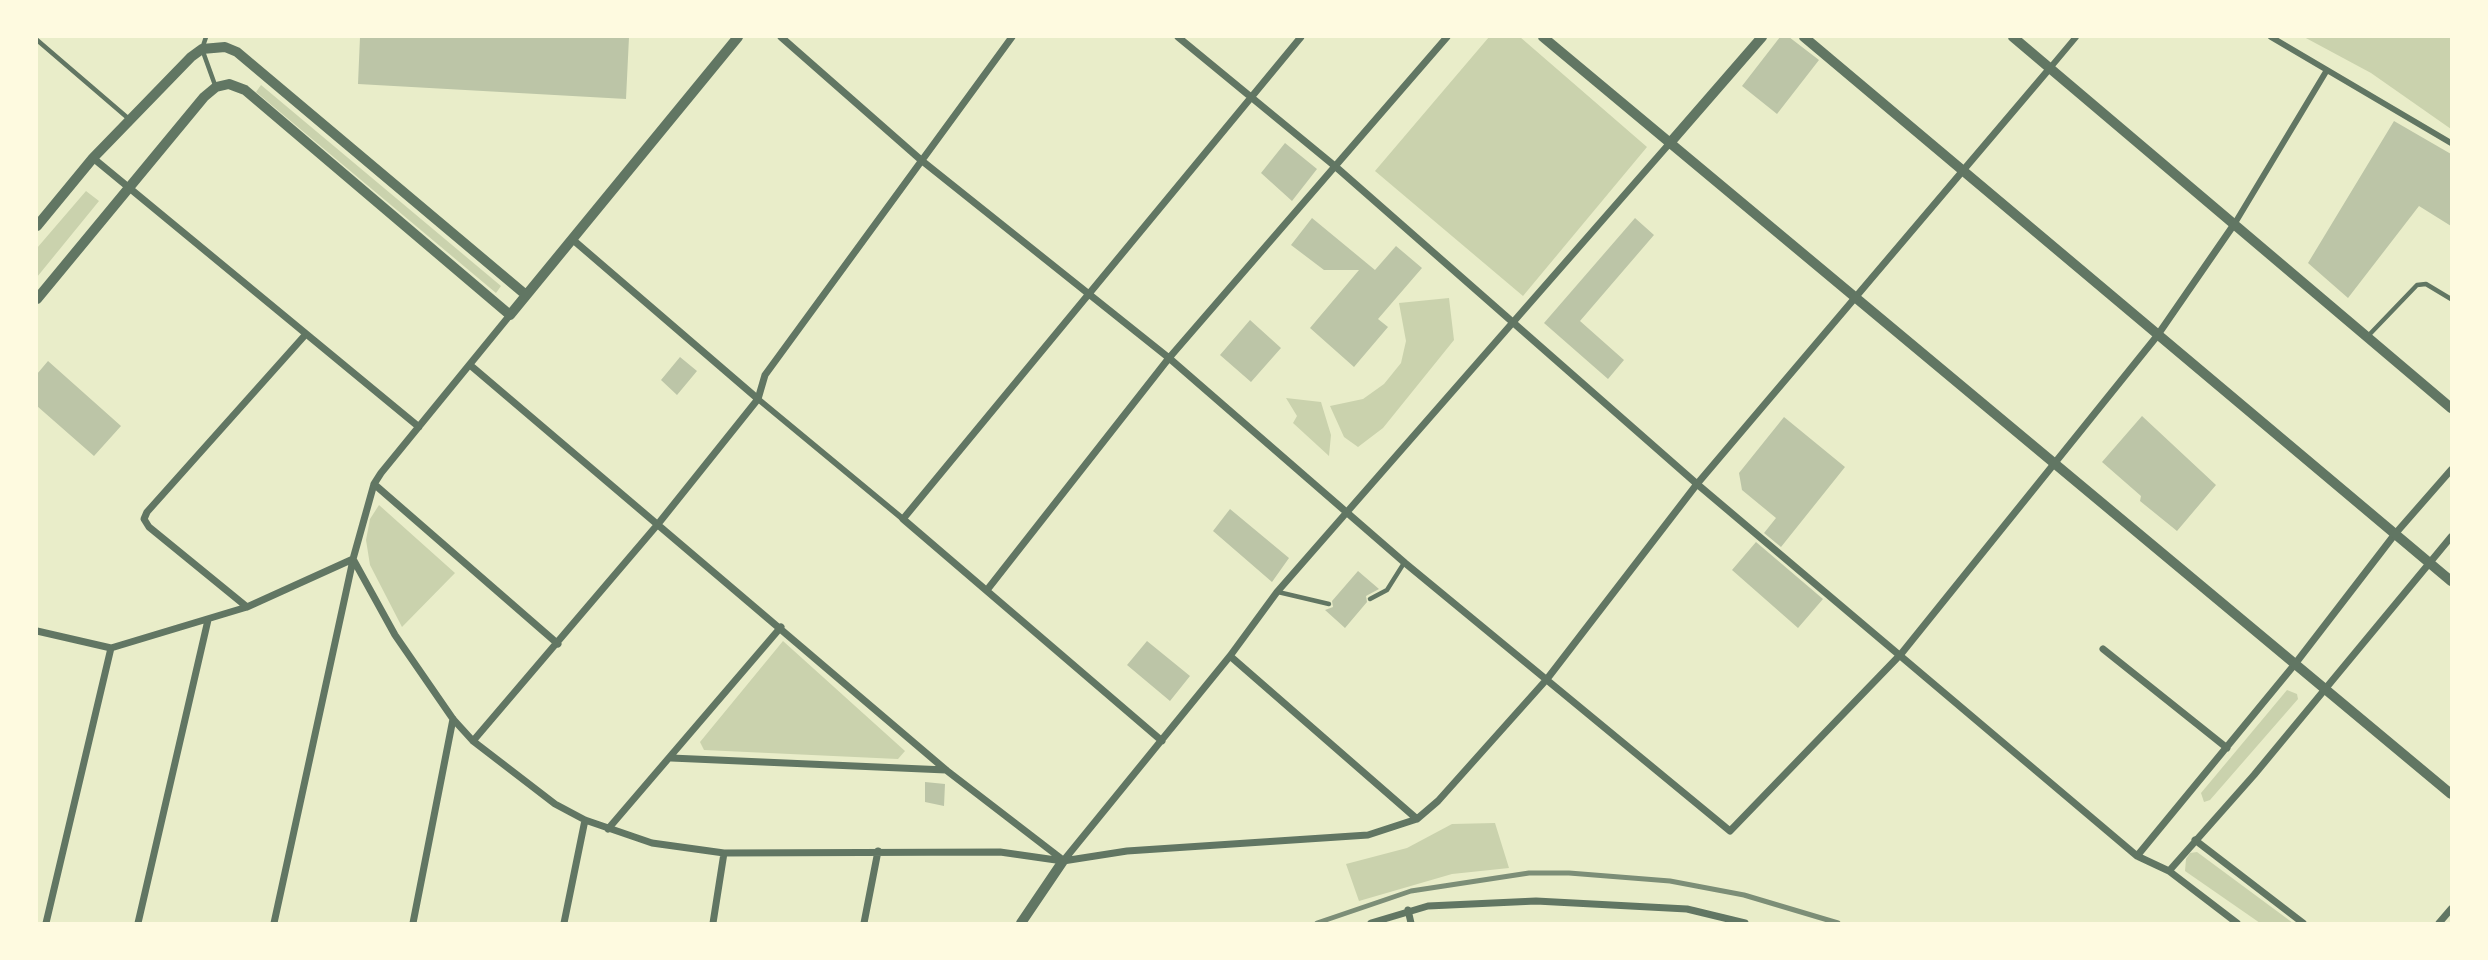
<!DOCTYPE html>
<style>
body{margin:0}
#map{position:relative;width:2488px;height:960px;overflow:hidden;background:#e9edc9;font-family:Montserrat,sans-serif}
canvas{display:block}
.frame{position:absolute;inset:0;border:38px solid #fefae0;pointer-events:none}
</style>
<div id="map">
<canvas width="2488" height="960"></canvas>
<div class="frame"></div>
</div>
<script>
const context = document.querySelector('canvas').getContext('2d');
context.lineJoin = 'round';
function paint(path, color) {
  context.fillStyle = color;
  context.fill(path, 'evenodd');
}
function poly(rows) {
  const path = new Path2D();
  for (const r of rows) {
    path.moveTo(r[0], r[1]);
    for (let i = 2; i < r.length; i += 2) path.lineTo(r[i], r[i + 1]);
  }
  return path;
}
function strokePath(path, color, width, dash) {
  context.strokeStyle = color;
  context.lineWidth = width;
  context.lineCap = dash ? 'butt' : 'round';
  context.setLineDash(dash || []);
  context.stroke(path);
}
paint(poly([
 [1489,37,1520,37,1647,147,1523,296,1375,171],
 [2304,37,2451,37,2451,129,2371,73],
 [261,85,501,286,496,293,256,92],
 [86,191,99,201,37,277,37,248],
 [1449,298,1454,340,1383,428,1358,447,1344,437,1330,406,1363,399,1384,384,1401,363,1406,341,1399,303],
 [1286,398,1321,402,1331,435,1329,456,1293,423,1297,416],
 [379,505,455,573,402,627,370,565,366,540,370,519],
 [783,641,905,751,898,759,704,750,700,742],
 [2287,690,2297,694,2298,699,2210,800,2204,802,2201,793],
 [1495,823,1509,868,1452,874,1359,901,1346,864,1407,848,1452,824],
 [2197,852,2293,923,2260,923,2185,871,2186,859,2190,853]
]), '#cad2ad');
paint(poly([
 [360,37,629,37,626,99,358,84],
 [1780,37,1789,37,1819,60,1777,114,1742,86],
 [2394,121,2451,154,2451,226,2419,206,2348,298,2308,263],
 [1285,143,1317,169,1292,201,1261,173],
 [1312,218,1375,270,1396,246,1422,268,1378,319,1388,327,1354,367,1310,328,1359,270,1324,270,1291,245],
 [1635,218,1654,235,1580,321,1624,360,1608,379,1544,323],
 [1250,320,1281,348,1251,382,1220,355],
 [680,357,697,371,677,395,661,380],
 [48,361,121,426,94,456,37,406,37,374],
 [2142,416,2216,485,2177,531,2140,501,2141,496,2102,462],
 [1784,417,1845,467,1781,547,1764,533,1776,518,1742,490,1739,473],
 [1230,509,1289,558,1272,582,1213,531],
 [1756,542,1823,599,1798,628,1732,570],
 [1358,571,1379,589,1366,596,1367,602,1345,628,1325,610,1333,607,1332,601],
 [1147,641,1190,676,1170,701,1127,665],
 [925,782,945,784,944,806,925,802]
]), '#bcc5a7');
strokePath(poly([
 [206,37,202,49,215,85],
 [37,40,129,119],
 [2368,336,2417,285,2426,284,2451,299],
 [1278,592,1329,604],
 [1370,599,1387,590,1404,563]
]), '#617663', 4.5);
strokePath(poly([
 [2271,37,2451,143],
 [2050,68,2076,37],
 [2235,223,2327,70],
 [758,399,903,519]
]), '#617663', 6);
strokePath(poly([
 [781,37,921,160,1169,358,1405,563,1730,831,1901,654,2157,336,2235,223],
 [1178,37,1336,167,1697,484,2137,856,2169,871,2237,923],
 [93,158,419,427],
 [572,239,758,399],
 [510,315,381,473,374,484,353,559,395,635,453,719,473,741,555,804,585,820,652,843,724,853,1000,852,1063,861,1127,851,1368,835,1417,819,1438,801,1547,679,1697,484,2050,68],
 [470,365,946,770,1063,860],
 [374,484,558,644],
 [987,590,1169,358,1447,37],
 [247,607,149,527,144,519,147,512,306,334],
 [37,631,111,648,247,607,353,559],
 [2103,649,2227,748],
 [1230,656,1417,819],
 [473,741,658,524,758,399,765,375,1012,37],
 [1162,741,903,519,1301,37],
 [671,758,946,770],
 [608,829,781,627],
 [2195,840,2303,923],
 [2137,856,2295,664,2395,534,2451,470],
 [1064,860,1230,656,1277,592,1669,144],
 [2169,871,2254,775,2451,537],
 [1408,910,1411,923],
 [46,923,111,648],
 [138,923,208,620],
 [274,923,353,560],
 [413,923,453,719],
 [564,923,585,820],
 [713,923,724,853],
 [864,923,878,851],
 [1371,923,1428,906,1536,901,1687,909,1745,923],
 [2439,923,2451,909]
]), '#617663', 7);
strokePath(poly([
 [1543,37,2451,794],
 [1804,37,2451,581],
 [2013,37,2451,408],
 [1669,144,1762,37],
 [37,226,93,158,191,57,202,49,225,47,237,52,526,295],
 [37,299,204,97,216,87,229,84,245,90,510,315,738,37],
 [1021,923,1063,861]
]), '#617663', 10);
strokePath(poly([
 [1317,923,1411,891,1529,873,1569,873,1670,881,1744,895,1838,923]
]), '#7c8e77', 5);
</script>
